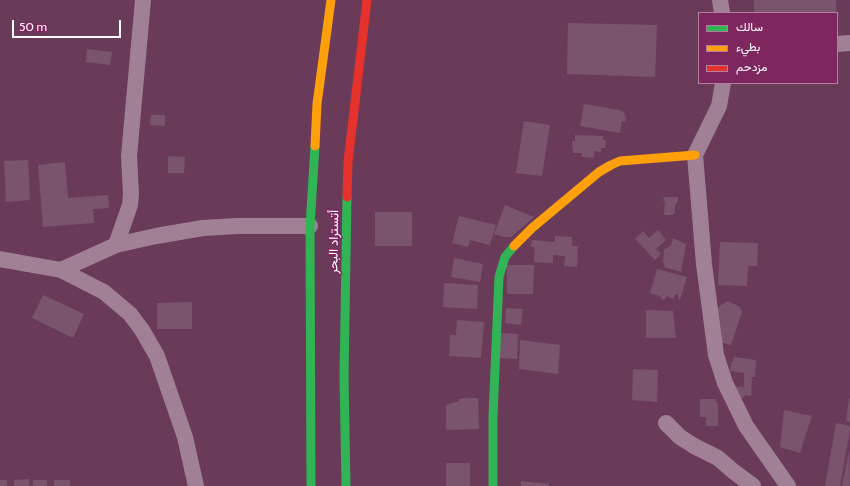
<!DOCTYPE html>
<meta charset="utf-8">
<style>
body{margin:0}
#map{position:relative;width:850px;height:486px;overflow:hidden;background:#6a3b59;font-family:Cabin,Vazirmatn,sans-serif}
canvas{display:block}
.legend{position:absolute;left:698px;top:12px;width:140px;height:72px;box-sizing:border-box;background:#7e275f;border:1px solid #b27d9f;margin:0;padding:5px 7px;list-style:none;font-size:12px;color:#fff}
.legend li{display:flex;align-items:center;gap:8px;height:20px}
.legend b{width:20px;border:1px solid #b27d9f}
.scale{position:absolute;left:12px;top:20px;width:109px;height:18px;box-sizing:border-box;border:2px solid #fff;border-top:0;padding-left:5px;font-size:12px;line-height:14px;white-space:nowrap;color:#fff;-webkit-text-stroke:3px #7e275f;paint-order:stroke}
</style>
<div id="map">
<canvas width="850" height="486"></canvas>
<ul class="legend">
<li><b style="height:5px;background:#30b455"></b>سالك</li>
<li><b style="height:5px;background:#ff9f0a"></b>بطيء</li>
<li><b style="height:5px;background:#e5322d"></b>مزدحم</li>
</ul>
<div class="scale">50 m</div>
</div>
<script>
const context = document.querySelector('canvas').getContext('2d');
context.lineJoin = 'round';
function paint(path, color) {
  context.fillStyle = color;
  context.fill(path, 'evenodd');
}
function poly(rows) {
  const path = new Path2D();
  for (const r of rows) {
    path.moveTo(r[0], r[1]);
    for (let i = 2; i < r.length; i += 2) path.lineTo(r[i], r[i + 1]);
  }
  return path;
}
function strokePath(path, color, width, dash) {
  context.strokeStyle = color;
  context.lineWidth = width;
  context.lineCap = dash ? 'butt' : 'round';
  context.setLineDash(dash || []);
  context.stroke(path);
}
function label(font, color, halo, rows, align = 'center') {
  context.font = font + ' Cabin,Vazirmatn,sans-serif';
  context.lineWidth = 3;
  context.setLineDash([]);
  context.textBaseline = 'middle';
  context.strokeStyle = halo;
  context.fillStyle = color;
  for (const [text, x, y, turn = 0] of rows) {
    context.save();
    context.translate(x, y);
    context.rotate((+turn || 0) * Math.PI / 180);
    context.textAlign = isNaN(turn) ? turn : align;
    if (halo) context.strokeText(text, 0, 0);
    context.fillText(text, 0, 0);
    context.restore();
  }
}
paint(poly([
 [754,0,836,0,836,13,754,13],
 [568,23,657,25,655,77,567,74],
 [87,49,112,52,110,65,86,62],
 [584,104,619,110,625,113,624,115,626,116,625,122,622,121,620,133,580,126],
 [151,115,165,115,165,126,150,125],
 [524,121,550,125,542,176,516,173],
 [575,135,603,136,603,140,606,140,605,148,601,148,601,152,594,151,594,158,582,157,582,153,573,153,572,141,575,141],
 [168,156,185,157,184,173,168,173],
 [28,160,30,200,6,202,4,161],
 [65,162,68,198,108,195,109,208,93,209,94,223,43,227,38,165],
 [664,197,678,197,678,201,675,205,675,213,672,215,664,215,665,201,663,201],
 [505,205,534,217,511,237,504,237,494,234],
 [375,212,412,212,412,246,375,246],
 [459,216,496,225,490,245,470,240,468,247,452,243],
 [658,230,666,240,656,249,661,254,655,260,635,239,643,231,649,238],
 [555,236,572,237,572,246,578,246,577,267,564,266,565,256,553,255,553,263,534,262,535,247,531,247,532,240,555,242],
 [673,238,686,244,681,272,664,267,665,264,663,263,664,250,671,245],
 [720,242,758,243,757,266,748,266,747,286,718,285],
 [454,258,483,264,480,282,451,277],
 [507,265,534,265,533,294,507,294],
 [657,269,687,277,680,300,678,299,678,294,675,295,674,299,666,296,666,299,662,300,660,296,650,293],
 [444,283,478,285,477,309,443,307],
 [43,295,84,314,73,338,32,318],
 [728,301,740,307,742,312,731,345,719,342,716,310,721,305],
 [192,302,192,329,157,329,157,303],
 [506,308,523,309,521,325,505,323],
 [646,310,673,311,676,338,646,338],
 [457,320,484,322,481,358,449,356,450,335,456,335],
 [499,333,518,334,517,359,498,358],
 [520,340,560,345,558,374,519,369],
 [734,357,756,360,755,377,752,377,751,396,745,395,744,398,734,396,731,386,744,387,744,373,729,371],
 [633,369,658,370,657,402,632,400],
 [469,398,478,398,479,429,446,430,446,405,459,401,459,399],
 [700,399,716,399,716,403,718,403,718,426,706,426,706,417,700,417],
 [849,399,850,399,850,422,846,421],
 [784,410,812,416,800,453,780,447],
 [836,423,850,426,850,430,840,486,825,486],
 [849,451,850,486,842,486],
 [446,463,470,463,470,486,446,486],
 [29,479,29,486,14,486,14,480],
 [0,480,7,480,7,486,0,486],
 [33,480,47,480,47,486,33,486],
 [54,480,70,480,70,486,54,486],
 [521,481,549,484,549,486,521,486]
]), '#7a546d');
strokePath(poly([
 [720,0,722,13],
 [837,44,850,43],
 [723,83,719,106,695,155,704,264,716,355,725,383,746,426,788,486],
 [116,245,130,205,131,194,129,156,143,0],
 [0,259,61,270,104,292,130,314,142,330,157,356,185,437,196,486],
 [61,270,116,245,156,236,203,228,237,226,310,226],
 [666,423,680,437,694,446,718,458,733,471,753,486]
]), '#a18095', 16);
strokePath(poly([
 [311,486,310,226,315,146],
 [346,486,344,376,347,197],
 [493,486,493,416,499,277,505,257,514,246]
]), '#30b455', 9);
strokePath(poly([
 [315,146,317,104,331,0],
 [514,246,532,228,599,172,611,165,620,161,695,155]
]), '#ff9f0a', 9);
strokePath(poly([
 [347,197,348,162,367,0]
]), '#e5322d', 9);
label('13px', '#fff', '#7e275f', [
 ["أتستراد البحر",334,242,-89]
]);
</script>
